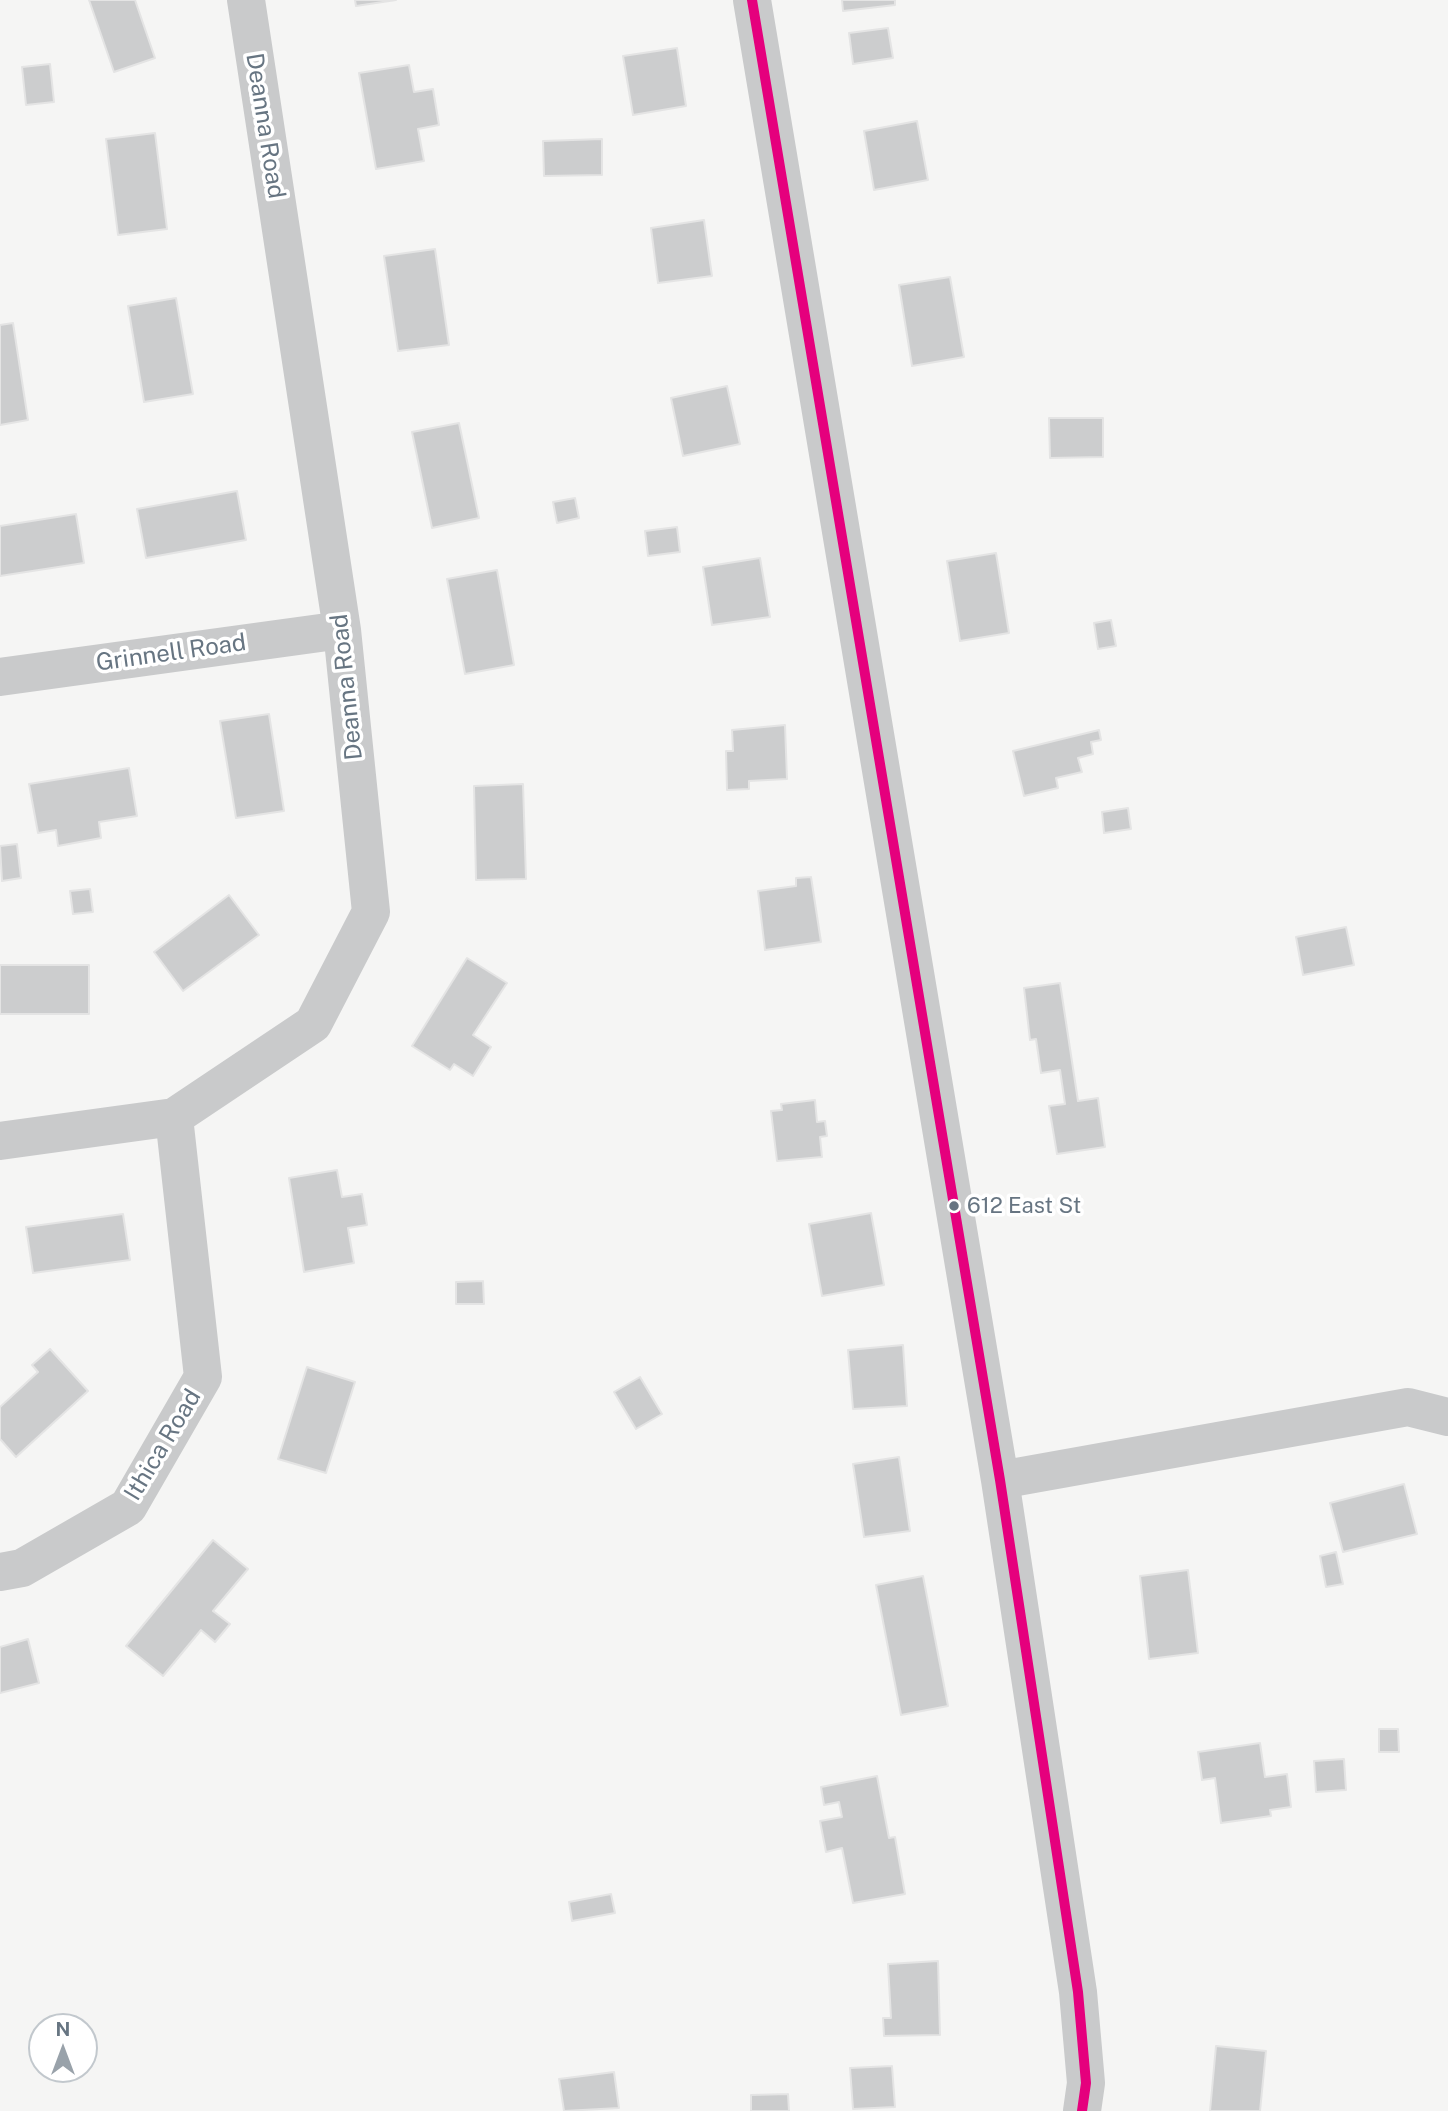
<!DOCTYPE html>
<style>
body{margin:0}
#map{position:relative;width:1448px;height:2111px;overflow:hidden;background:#f5f5f4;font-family:"Public Sans",sans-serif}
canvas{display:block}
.north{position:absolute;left:28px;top:2013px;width:70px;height:70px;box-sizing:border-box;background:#fff;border:2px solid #c2c8cd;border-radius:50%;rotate:0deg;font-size:19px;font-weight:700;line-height:28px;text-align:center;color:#677582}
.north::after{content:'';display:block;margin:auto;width:24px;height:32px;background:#99a2aa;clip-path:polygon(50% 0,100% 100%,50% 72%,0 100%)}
</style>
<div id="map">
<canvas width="1448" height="2111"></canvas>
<div class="north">N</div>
</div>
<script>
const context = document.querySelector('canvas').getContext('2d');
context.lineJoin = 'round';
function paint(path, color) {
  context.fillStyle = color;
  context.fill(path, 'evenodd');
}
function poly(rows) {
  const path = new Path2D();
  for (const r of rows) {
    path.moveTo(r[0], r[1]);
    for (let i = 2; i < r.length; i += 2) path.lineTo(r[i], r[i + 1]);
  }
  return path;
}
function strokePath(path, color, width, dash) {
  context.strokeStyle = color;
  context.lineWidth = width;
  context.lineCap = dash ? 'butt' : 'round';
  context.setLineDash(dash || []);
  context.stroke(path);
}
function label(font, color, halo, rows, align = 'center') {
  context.font = font + ' "Public Sans",sans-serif';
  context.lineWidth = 7;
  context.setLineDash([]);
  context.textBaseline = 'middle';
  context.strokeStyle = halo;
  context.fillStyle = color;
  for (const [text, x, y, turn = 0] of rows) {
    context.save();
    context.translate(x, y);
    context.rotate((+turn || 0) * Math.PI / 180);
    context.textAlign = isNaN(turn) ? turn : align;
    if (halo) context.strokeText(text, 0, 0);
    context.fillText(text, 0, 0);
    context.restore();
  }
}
const building = poly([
 [89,0,135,0,155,58,114,72,89,0],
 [355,0,396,0,356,6,355,0],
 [842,0,895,0,895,5,843,11,842,0],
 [888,28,893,58,853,64,849,33,888,28],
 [677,48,686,106,633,115,623,56,677,48],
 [50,64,54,102,26,105,22,67,50,64],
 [409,65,414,92,433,89,439,125,418,129,424,161,376,169,359,73,409,65],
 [917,121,928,180,874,190,864,131,917,121],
 [155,133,167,229,118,235,106,139,155,133],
 [602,139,602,175,544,176,543,141,602,139],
 [704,220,712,276,658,283,651,228,704,220],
 [435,249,449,345,398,351,384,256,435,249],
 [950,277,964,357,912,366,899,285,950,277],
 [176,298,193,394,144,402,128,306,176,298],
 [13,323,28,420,0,425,0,325,13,323],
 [727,386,740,444,683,456,671,398,727,386],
 [1049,418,1103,418,1103,457,1050,458,1049,418],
 [459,423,479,518,432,528,412,432,459,423],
 [237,491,246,540,146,558,137,509,237,491],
 [575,498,579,518,557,523,553,502,575,498],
 [76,514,84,563,0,576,0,526,76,514],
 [677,527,680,552,648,556,645,531,677,527],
 [996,553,1009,633,960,641,947,561,996,553],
 [760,558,770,617,712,625,703,567,760,558],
 [497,570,514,665,465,674,447,579,497,570],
 [1111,620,1116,646,1098,649,1094,623,1111,620],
 [269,714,284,811,236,818,220,721,269,714],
 [785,725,787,779,749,781,749,789,727,790,726,751,733,751,732,730,785,725],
 [1099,730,1101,740,1091,742,1093,754,1078,758,1082,772,1056,778,1058,788,1024,796,1013,751,1099,730],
 [129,768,137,816,99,822,101,838,58,846,56,830,38,833,29,784,129,768],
 [523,784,526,879,476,880,474,786,523,784],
 [1128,808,1131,829,1104,833,1102,812,1128,808],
 [17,844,21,878,2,881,0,846,17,844],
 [811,877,821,942,765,950,758,891,796,886,796,878,811,877],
 [90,889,93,912,73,914,70,891,90,889],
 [229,895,259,935,183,991,154,952,229,895],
 [1346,927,1354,965,1303,975,1296,937,1346,927],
 [467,958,507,983,473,1035,491,1047,473,1076,454,1064,450,1070,412,1046,467,958],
 [0,965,89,965,89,1014,0,1014,0,965],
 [1060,983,1078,1101,1098,1098,1105,1147,1057,1154,1049,1106,1065,1104,1060,1070,1041,1073,1036,1039,1030,1040,1024,988,1060,983],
 [815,1100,817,1122,825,1121,827,1136,820,1137,822,1157,777,1161,771,1111,782,1110,781,1104,815,1100],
 [337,1170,342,1197,362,1194,367,1225,348,1228,354,1263,304,1272,289,1178,337,1170],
 [871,1213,884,1285,822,1296,809,1224,871,1213],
 [123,1214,130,1260,33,1273,26,1227,123,1214],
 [483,1281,484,1304,456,1304,456,1282,483,1281],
 [903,1345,907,1406,853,1409,848,1350,903,1345],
 [50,1349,88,1391,16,1457,0,1439,0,1407,38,1372,32,1365,50,1349],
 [307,1367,355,1382,326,1473,278,1459,307,1367],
 [640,1377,662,1414,636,1429,614,1392,640,1377],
 [899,1457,910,1531,864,1537,853,1464,899,1457],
 [1404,1484,1417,1534,1343,1552,1330,1503,1404,1484],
 [213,1540,248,1569,213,1611,230,1624,215,1642,201,1630,163,1676,126,1646,213,1540],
 [1336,1552,1343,1584,1326,1587,1320,1556,1336,1552],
 [1188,1570,1198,1653,1149,1659,1140,1576,1188,1570],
 [923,1576,948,1706,901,1715,876,1585,923,1576],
 [28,1639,39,1683,0,1693,0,1647,28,1639],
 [1379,1729,1398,1729,1399,1752,1379,1752,1379,1729],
 [1260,1743,1265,1777,1287,1774,1291,1807,1270,1810,1271,1816,1221,1823,1215,1778,1202,1780,1198,1752,1260,1743],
 [1344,1759,1346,1790,1316,1792,1314,1761,1344,1759],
 [877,1776,889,1838,895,1837,905,1894,853,1903,842,1848,826,1852,820,1821,842,1817,839,1802,824,1805,821,1787,877,1776],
 [611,1894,615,1913,572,1921,569,1902,611,1894],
 [938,1961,940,2035,884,2036,883,2018,891,2018,888,1964,938,1961],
 [1216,2046,1266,2051,1260,2111,1210,2111,1216,2046],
 [892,2066,895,2107,853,2109,850,2068,892,2066],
 [614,2072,619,2108,564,2111,559,2079,614,2072],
 [788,2094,789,2111,751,2111,751,2095,788,2094]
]);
paint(building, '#cccdce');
strokePath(building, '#e4e4e4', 2);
strokePath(poly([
 [752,0,1000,1480,1078,1992,1086,2083,1082,2111],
 [0,677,342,630],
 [0,1141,174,1117,313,1024,371,912,342,630,246,0],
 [1000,1480,1408,1407,1448,1417],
 [0,1572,22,1568,128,1507,203,1377,174,1117]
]), '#c9cacb', 38);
strokePath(poly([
 [752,0,1000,1480,1078,1992,1086,2083,1082,2111]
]), '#e5007d', 10);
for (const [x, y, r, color] of [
 [954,1206,6,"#677582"]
]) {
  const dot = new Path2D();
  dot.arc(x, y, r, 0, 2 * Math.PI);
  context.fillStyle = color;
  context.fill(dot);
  strokePath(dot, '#fff', 2.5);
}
label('22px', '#677582', '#fff', [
 ["612 East St",967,1206]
], 'left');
label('24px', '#677582', '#fff', [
 ["Deanna Road",265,126,81],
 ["Grinnell Road",171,653,-8],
 ["Deanna Road",347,687,-96],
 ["Ithica Road",163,1445,-59]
]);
</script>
